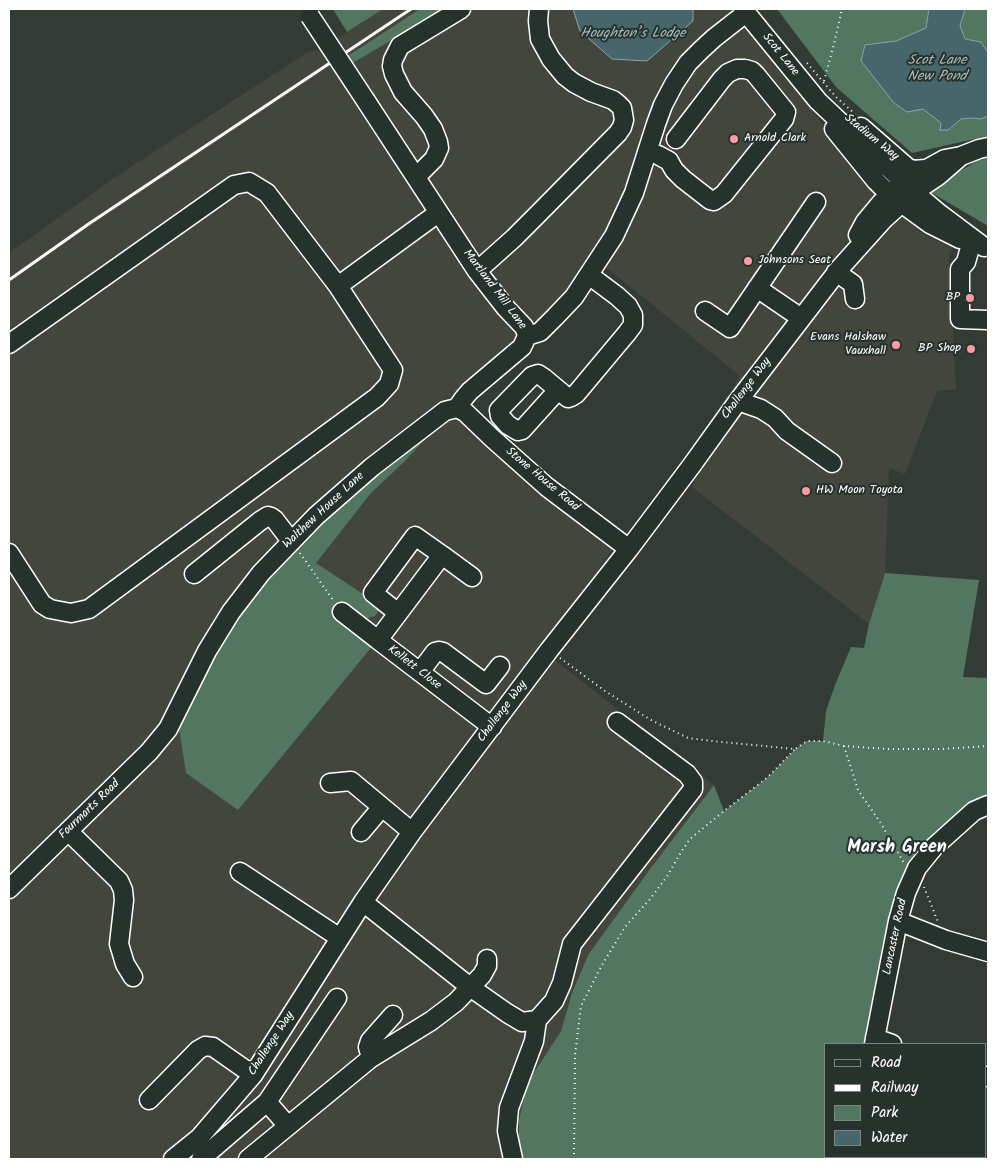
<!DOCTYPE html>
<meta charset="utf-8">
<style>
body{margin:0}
#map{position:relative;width:997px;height:1168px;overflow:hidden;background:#333c34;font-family:Kalam,sans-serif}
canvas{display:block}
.frame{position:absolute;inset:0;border:10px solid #fff;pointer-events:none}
.legend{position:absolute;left:824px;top:1043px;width:162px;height:115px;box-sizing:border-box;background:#26332d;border:1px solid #7d8581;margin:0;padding:6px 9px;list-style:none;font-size:15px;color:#fff}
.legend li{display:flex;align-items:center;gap:10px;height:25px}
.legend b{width:25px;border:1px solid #7d8581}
</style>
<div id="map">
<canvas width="997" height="1168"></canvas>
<div class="frame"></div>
<ul class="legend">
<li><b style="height:6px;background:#26332d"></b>Road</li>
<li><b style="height:6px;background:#fff"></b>Railway</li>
<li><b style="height:14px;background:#537660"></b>Park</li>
<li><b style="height:14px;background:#46666c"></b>Water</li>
</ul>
</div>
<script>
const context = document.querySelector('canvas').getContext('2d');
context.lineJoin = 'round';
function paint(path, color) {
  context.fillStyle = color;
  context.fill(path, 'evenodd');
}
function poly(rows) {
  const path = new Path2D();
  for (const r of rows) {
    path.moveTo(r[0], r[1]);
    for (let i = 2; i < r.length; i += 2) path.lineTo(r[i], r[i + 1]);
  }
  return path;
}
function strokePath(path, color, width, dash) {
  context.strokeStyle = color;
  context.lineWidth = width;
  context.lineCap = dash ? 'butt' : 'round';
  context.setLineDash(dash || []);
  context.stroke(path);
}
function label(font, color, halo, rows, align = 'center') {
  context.font = font + ' Kalam,sans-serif';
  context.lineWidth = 4;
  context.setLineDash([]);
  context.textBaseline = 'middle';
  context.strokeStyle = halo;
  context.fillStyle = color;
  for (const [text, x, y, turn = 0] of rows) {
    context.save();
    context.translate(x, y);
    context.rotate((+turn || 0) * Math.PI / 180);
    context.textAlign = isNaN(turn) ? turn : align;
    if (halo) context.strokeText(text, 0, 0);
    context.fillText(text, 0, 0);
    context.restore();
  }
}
paint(poly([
 [383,9,730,9,748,32,788,78,873,191,889,204,925,235,953,248,949,254,956,389,937,391,905,474,889,468,885,573,869,624,692,487,739,375,607,268,543,336,458,413,615,546,542,650,714,785,650,869,588,955,572,993,561,1031,533,1074,519,1143,523,1159,9,1159,9,253,120,174,308,52,319,50]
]), '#43463d');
paint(poly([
 [333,9,383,9,347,32],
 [420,9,444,9,351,64,346,57],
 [777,9,929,9,926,28,896,41,865,45,923,109,941,123,940,130,948,130,961,119,972,118,981,119,988,116,988,136,912,153,836,87],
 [965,9,988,9,988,53,981,42,965,39,960,26],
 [988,158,988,226,927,190,979,160],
 [422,434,426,438,405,461,371,493,316,563,375,602,379,610,375,616,368,618,359,618,374,644,238,810,186,773,179,728,197,686,221,637,278,560],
 [885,573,979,580,963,677,988,678,988,797,968,806,935,834,912,863,867,1044,826,1044,826,1157,845,1157,844,1159,523,1159,519,1143,519,1121,524,1097,533,1074,561,1031,572,993,588,955,650,869,714,785,724,811,768,777,795,749,807,741,823,741,826,711,835,685,851,647,864,648,869,624]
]), '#537660');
const water = poly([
 [573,9,693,9,693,21,647,61,612,59,580,31,573,9],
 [929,9,965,9,960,26,965,39,981,42,988,53,988,116,981,119,972,118,961,119,948,130,940,130,941,123,923,109,907,112,894,103,861,61,865,45,896,41,926,28,929,9]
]);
paint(water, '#46666c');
strokePath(water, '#90a3a7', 1);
const minor = poly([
 [743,9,818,101,914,192,940,214,984,247],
 [366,101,477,271,505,307,524,327,526,332,527,336],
 [861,127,908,168,914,170,925,169],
 [834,129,876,181,889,194,930,224,960,239],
 [648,151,658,155,669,161,674,170,683,179,710,200,714,201,724,194,784,119,786,112,756,75,752,71,745,69,737,69,728,73,722,79,676,139],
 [416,177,434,159,439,148,438,142,433,129,424,116,403,92,394,74,392,66,393,60,400,46,461,9],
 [858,235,865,222,880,204,889,194,903,182,945,159,961,156,979,149,988,147],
 [971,244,966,262,960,269,960,319,988,320],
 [477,271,514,238,537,215,618,133,622,127,624,120,622,108,618,104,613,100,591,92,574,83,565,76,551,59,540,39,538,21,539,9],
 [836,272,853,284,855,299],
 [338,286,438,213],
 [757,288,801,318],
 [705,311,730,328,816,202],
 [527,336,540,332,555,317,574,297,614,236,634,193,656,124,663,105,674,84,688,63,701,50,714,38,746,13],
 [9,344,234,185,249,182,267,193,338,286,393,370,389,384,377,397,89,609,71,613,50,609,42,604,9,553],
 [558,390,522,430,518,431,508,425,500,416,499,410,532,376,538,374,544,378,568,398,571,397,576,394,627,333,633,325,633,315,628,306,617,296,589,275],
 [738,401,761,409,775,418,787,431,832,463],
 [457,408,465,412,492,438,547,487,629,549],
 [457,408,464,398,470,391,522,347,527,336],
 [194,574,260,521,268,516,271,517,275,520,291,541],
 [472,577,442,555,378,640,492,727],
 [342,612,378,640],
 [398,613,373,593,415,536,442,555],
 [420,672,435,652,439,651,443,652,486,684,500,666],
 [330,783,351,781,412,832],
 [68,831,119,881,123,890,124,900,119,944,125,964,133,977],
 [361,832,382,807],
 [240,872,340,938],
 [9,889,149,752,168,729,207,651,231,612,261,573,316,516,372,467,445,411,457,408],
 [363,902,470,987,507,1013,522,1022,537,1020,554,1001,562,983,572,944,693,789,693,782,687,774,617,722],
 [898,921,946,940,988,952],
 [875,1038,892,1044],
 [874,1044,898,921,906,893,917,868,934,847,974,811,988,805],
 [371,1058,368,1047,370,1041,393,1015],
 [986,1076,988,1077],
 [149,1100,198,1050,205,1046,213,1047,253,1075],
 [267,1102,288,1126],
 [934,1157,938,1159],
 [173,1159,199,1138,253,1075,363,902,412,832,550,649,629,549,692,465,738,401,840,268,884,219,914,192,938,176,961,156],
 [201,1159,267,1102,337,998],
 [248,1159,371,1058,431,1021,456,1002,482,975,487,966,487,959],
 [513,1159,507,1131,509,1108,534,1041,537,1020],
 [852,1159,853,1157]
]);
strokePath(minor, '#fff', 21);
strokePath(poly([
 [807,63,836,97,855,114],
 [824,81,834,44,842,9],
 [300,553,333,600],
 [560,658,605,691,651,720,688,738,712,741,795,749,807,741,823,741,844,746,888,749,942,749,988,746],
 [844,746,858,790,880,822,904,863],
 [924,887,938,922],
 [574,1159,575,1055,581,1006,602,965,625,927,651,898,668,875,681,852,690,839,724,811,768,777,795,749]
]), '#fff', 2, [1, 4]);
strokePath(minor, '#26332d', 18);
strokePath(poly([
 [9,280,90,223,411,9]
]), '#fff', 3);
const minorBridge = poly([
 [310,16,366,101]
]);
strokePath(minorBridge, '#fff', 21, []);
strokePath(minorBridge, '#26332d', 18);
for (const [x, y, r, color] of [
 [734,139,5,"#ff9aa2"],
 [748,261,5,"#ff9aa2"],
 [970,298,5,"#ff9aa2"],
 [896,345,5,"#ff9aa2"],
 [971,349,5,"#ff9aa2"],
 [806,491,5,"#ff9aa2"]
]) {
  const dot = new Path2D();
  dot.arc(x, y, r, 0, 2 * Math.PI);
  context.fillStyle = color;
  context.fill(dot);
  strokePath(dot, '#26332d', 2);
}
label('12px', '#fff', '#26332d', [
 ["Scot Lane",780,55,51],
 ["Stadium Way",871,138,39],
 ["Martland Mill Lane",494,290,53],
 ["Challenge Way",747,389,-53],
 ["Stone House Road",542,480,40],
 ["Walthew House Lane",324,511,-43],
 ["Kellett Close",414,668,38],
 ["Challenge Way",503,712,-53],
 ["Fourmarts Road",90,810,-44],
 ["Lancaster Road",896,937,-78],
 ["Challenge Way",272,1044,-57]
]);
label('12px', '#fff', '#26332d', [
 ["Arnold Clark",744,139],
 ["Johnsons Seat",758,261],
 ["BP",960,298,"right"],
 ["Evans Halshaw",886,338,"right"],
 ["Vauxhall",886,352,"right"],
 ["BP Shop",961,349,"right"],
 ["HW Moon Toyota",816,491]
], 'left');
label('italic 14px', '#acbabd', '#26332d', [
 ["Houghton’s Lodge",633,35],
 ["Scot Lane",937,62],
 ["New Pond",937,78]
]);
label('bold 18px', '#fff', '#26332d', [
 ["Marsh Green",897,849]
]);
</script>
